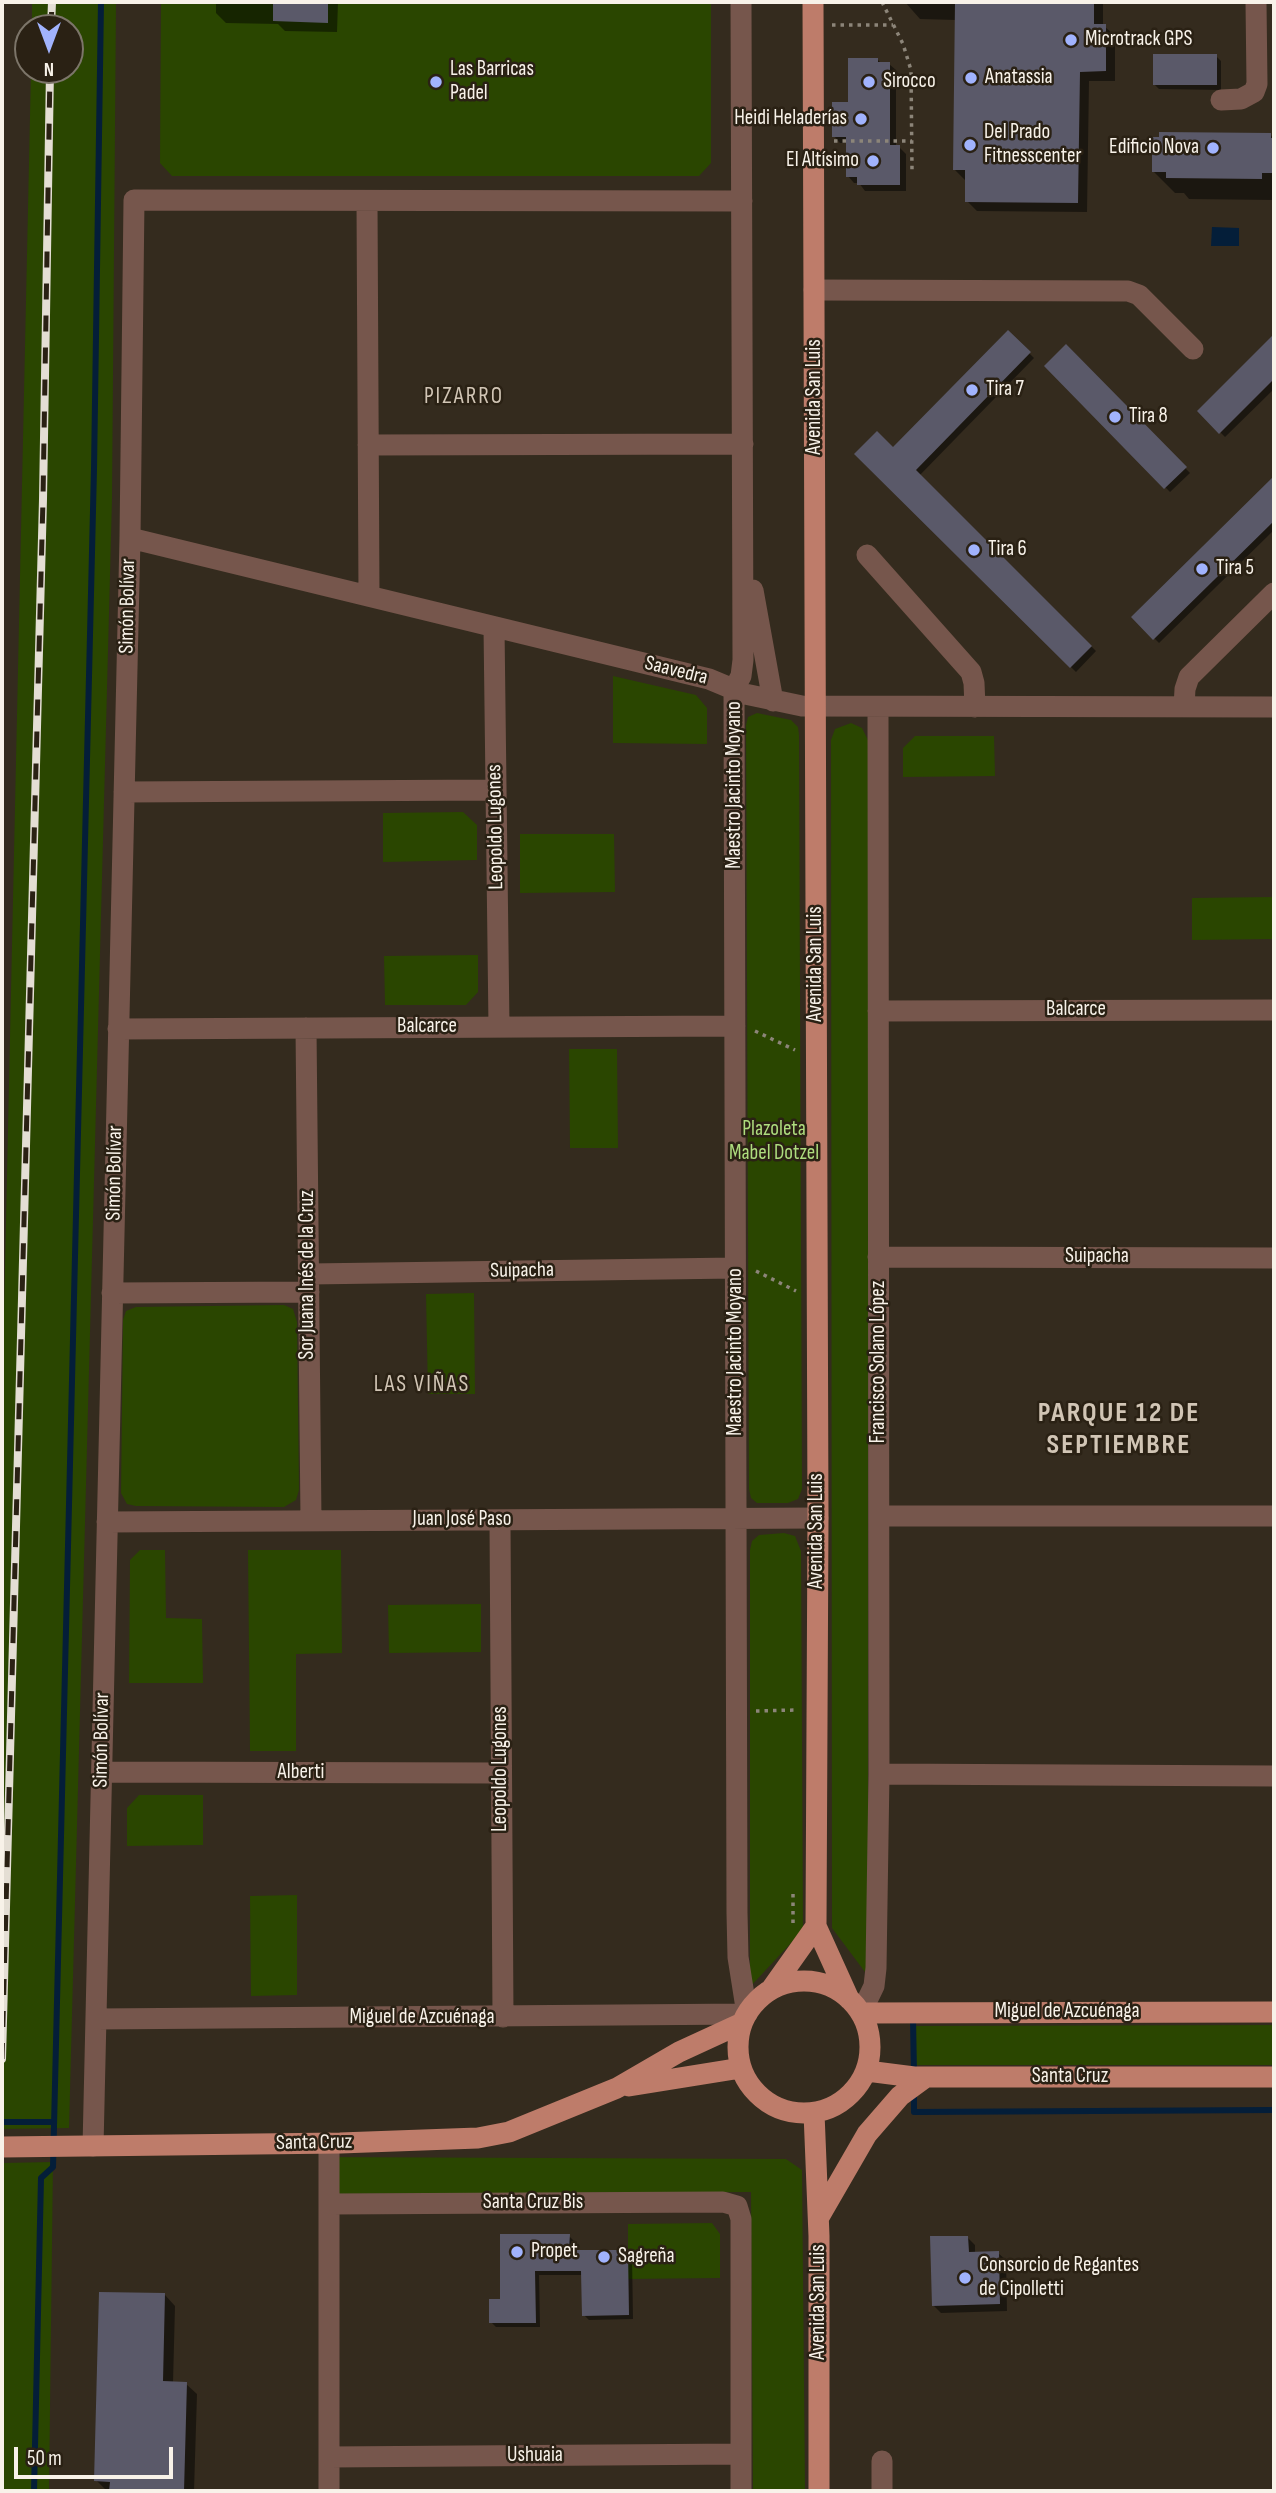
<!DOCTYPE html>
<meta charset="utf-8">
<style>
body{margin:0}
#map{position:relative;width:1276px;height:2493px;overflow:hidden;background:#342b1e;font-family:"Sofia Sans Condensed",sans-serif}
canvas{display:block}
.frame{position:absolute;inset:0;border:4px solid #f8f2e9;pointer-events:none}
.north{position:absolute;left:14px;top:14px;width:70px;height:70px;box-sizing:border-box;background:#2a2114;border:2px solid #7c7569;border-radius:50%;rotate:180deg;font-size:19px;font-weight:700;line-height:28px;text-align:center;color:#f8f2e9}
.north::after{content:'';display:block;margin:auto;width:24px;height:32px;background:#a1b3fd;clip-path:polygon(50% 0,100% 100%,50% 72%,0 100%)}
.scale{position:absolute;left:14px;top:2447px;width:159px;height:32px;box-sizing:border-box;border:4px solid #f8f2e9;border-top:0;padding-left:9px;font-size:21px;line-height:24px;white-space:nowrap;color:#f8f2e9;-webkit-text-stroke:5px #2a2114;paint-order:stroke}
</style>
<div id="map">
<canvas width="1276" height="2493"></canvas>
<div class="frame"></div>
<div class="north">N</div>
<div class="scale">50 m</div>
</div>
<script>
const context = document.querySelector('canvas').getContext('2d');
context.lineJoin = 'round';
function paint(path, color) {
  context.fillStyle = color;
  context.fill(path, 'evenodd');
}
function poly(rows) {
  const path = new Path2D();
  for (const r of rows) {
    if (r.length === 3) {
      path.moveTo(r[0] + r[2], r[1]);
      path.arc(r[0], r[1], r[2], 0, 2 * Math.PI);
      continue;
    }
    path.moveTo(r[0], r[1]);
    for (let i = 2; i < r.length; i += 2) path.lineTo(r[i], r[i + 1]);
  }
  return path;
}
function strokePath(path, color, width, dash) {
  context.strokeStyle = color;
  context.lineWidth = width;
  context.lineCap = dash ? 'butt' : 'round';
  context.setLineDash(dash || []);
  context.stroke(path);
}
function label(font, color, halo, rows, align = 'center') {
  context.font = font + ' "Sofia Sans Condensed",sans-serif';
  context.lineWidth = 5;
  context.setLineDash([]);
  context.textBaseline = 'middle';
  context.strokeStyle = halo;
  context.fillStyle = color;
  for (const [text, x, y, turn = 0] of rows) {
    context.save();
    context.translate(x, y);
    context.rotate((+turn || 0) * Math.PI / 180);
    context.textAlign = isNaN(turn) ? turn : align;
    if (halo) context.strokeText(text, 0, 0);
    context.fillText(text, 0, 0);
    context.restore();
  }
}
paint(poly([
 [32,2,116,2,112,499,69,2128,2,2129,2,1405,31,70,70,70,70,28,32,28],
 [161,2,711,2,711,163,699,176,172,176,160,163],
 [613,676,696,695,707,708,707,744,613,743],
 [757,713,791,720,798,727,799,735,802,1489,798,1499,788,1503,757,1503,751,1498,749,1489,746,725,748,717],
 [851,723,862,728,868,740,868,1976,832,1928,831,740,835,729],
 [915,736,994,736,995,776,903,777,903,748],
 [463,812,477,825,477,860,383,862,383,813],
 [520,834,614,834,615,892,520,893],
 [1274,897,1274,939,1192,940,1192,898],
 [478,955,478,992,466,1005,385,1005,384,956],
 [569,1049,617,1049,618,1148,570,1148],
 [474,1293,475,1394,428,1394,426,1294],
 [284,1305,293,1309,297,1322,299,1490,296,1500,284,1507,136,1506,127,1504,121,1493,123,1320,126,1311,136,1307],
 [784,1533,795,1536,801,1551,803,1930,750,1987,750,1550,752,1541,759,1535],
 [140,1550,165,1550,166,1618,202,1619,203,1683,129,1683,130,1560],
 [248,1550,341,1550,342,1653,296,1654,296,1751,250,1751],
 [481,1604,481,1652,389,1653,388,1605],
 [139,1795,203,1795,203,1845,127,1846,127,1808],
 [297,1895,297,1995,251,1996,250,1896],
 [1274,2025,1274,2065,914,2065,914,2026],
 [319,2157,786,2159,802,2170,805,2491,753,2491,751,2192,319,2194],
 [53,2162,49,2491,2,2491,2,2163],
 [712,2223,720,2234,720,2278,628,2279,628,2224]
]), '#2a4600');
paint(poly([
 [1212,227,1239,228,1239,246,1211,246]
]), '#041e39');
paint(poly([
 [216,2,338,2,337,32,285,31,278,24,226,23,216,13],
 [905,2,1103,2,1103,25,1115,36,1115,81,1089,81,1087,212,977,211,967,201,965,180,955,170,956,20,920,19],
 [1216,56,1221,61,1221,90,1159,89,1154,84],
 [877,59,882,64,889,64,896,70,896,147,899,147,906,154,906,191,865,191,859,183,854,183,848,176,848,143,840,143,834,136,850,103],
 [1270,134,1274,139,1274,200,1189,199,1184,193,1175,193,1154,172],
 [1008,332,1034,358,919,476,1096,651,1076,672,857,454,893,450],
 [1274,338,1274,389,1225,437,1199,411],
 [1066,347,1190,473,1170,492,1046,366],
 [1269,484,1274,490,1274,530,1159,643,1133,617],
 [569,2236,574,2241,573,2252,627,2251,632,2256,633,2319,589,2320,584,2315,583,2275,539,2275,540,2327,496,2327,491,2322,502,2301],
 [968,2238,975,2245,975,2253,998,2253,1006,2260,1007,2311,941,2313,933,2305],
 [165,2295,175,2306,173,2383,186,2384,197,2394,194,2491,107,2491,96,2480]
]), '#0007');
strokePath(poly([
 [913,2018,914,2073],
 [914,2091,914,2112,1274,2110],
 [2,2122,54,2122],
 [34,2491,41,2178,53,2167,94,469,101,2]
]), '#041e39', 6);
paint(poly([
 [273,2,328,2,328,23,273,21],
 [955,2,1094,2,1094,24,1106,24,1106,71,1080,72,1078,203,965,202,965,170,953,170],
 [1153,54,1217,54,1217,85,1153,85],
 [848,58,878,58,878,62,890,62,890,145,900,145,900,185,857,185,857,177,846,177,846,137,832,137,832,102,848,102],
 [1159,132,1271,133,1271,138,1274,138,1274,173,1262,173,1262,179,1166,178,1166,172,1152,172,1152,137,1159,137],
 [1008,330,1031,352,916,470,1092,646,1070,668,854,454,877,431,893,447],
 [1274,334,1274,379,1219,434,1197,411],
 [1066,344,1187,467,1164,489,1044,366],
 [1274,476,1274,521,1153,640,1131,617],
 [500,2234,570,2234,569,2250,628,2250,629,2315,582,2316,581,2271,535,2271,536,2323,489,2323,489,2299,500,2299],
 [930,2236,968,2236,969,2252,999,2251,1000,2304,932,2306],
 [99,2292,165,2293,163,2381,187,2382,184,2491,109,2491,110,2482,94,2481]
]), '#5a5969');
strokePath(poly([
 [882,2,903,44,911,70,912,170],
 [832,25,893,25],
 [834,141,912,141],
 [755,1031,795,1050],
 [756,1271,796,1291],
 [756,1711,796,1710],
 [793,1923,793,1892]
]), '#8c8579', 3.5, [3.5, 5]);
strokePath(poly([
 [1221,100,1241,99,1254,92,1257,84,1256,2],
 [367,201,369,596],
 [814,290,1128,291,1139,295,1193,349],
 [368,445,743,444],
 [130,538,709,679,745,694,802,706,1274,707],
 [867,555,971,672,974,683,975,707],
 [753,590,773,701],
 [494,627,499,1027],
 [1184,707,1185,689,1189,677,1274,593],
 [124,792,495,790],
 [878,1011,1274,1010],
 [306,1028,311,1521],
 [118,1029,735,1026],
 [878,1257,1274,1258],
 [309,1274,735,1268],
 [112,1293,309,1292],
 [879,1516,1274,1516],
 [500,1520,503,2017],
 [107,1522,818,1518],
 [102,1772,501,1773],
 [879,1774,1274,1776],
 [861,2013,874,1986,876,1968,879,1774,878,707],
 [96,2019,747,2014,738,1957,737,1913,734,689,741,676,743,660,741,2],
 [329,2143,329,2491],
 [93,2146,130,538,134,200,742,201],
 [329,2204,723,2202,737,2206,741,2219,741,2491],
 [329,2457,741,2454],
 [882,2461,882,2491]
]), '#76564c', 21);
strokePath(poly([
 [813,2,818,1518,816,1926,849,1999],
 [804,2047,66],
 [772,1988,816,1926],
 [861,2013,1274,2012],
 [867,2071,914,2077,1274,2077],
 [629,2086,741,2068],
 [814,2113,819,2236,819,2491],
 [2,2147,340,2143,478,2138,509,2132,617,2088,679,2052,742,2023],
 [819,2217,867,2134,900,2096,926,2077]
]), '#be7c6a', 21);
const rail = poly([
 [51,28,52,2],
 [2,2059,43,499,50,70]
]);
strokePath(rail, '#e4ded4', 8);
strokePath(rail, '#2a2114', 5, [16]);
for (const [x, y, r, color] of [
 [1071,40,7,"#a1b3fd"],
 [971,78,7,"#a1b3fd"],
 [436,82,7,"#a1b3fd"],
 [869,82,7,"#a1b3fd"],
 [861,119,7,"#a1b3fd"],
 [970,145,7,"#a1b3fd"],
 [1213,148,7,"#a1b3fd"],
 [873,161,7,"#a1b3fd"],
 [972,390,7,"#a1b3fd"],
 [1115,417,7,"#a1b3fd"],
 [974,550,7,"#a1b3fd"],
 [1202,569,7,"#a1b3fd"],
 [517,2252,7,"#a1b3fd"],
 [604,2257,7,"#a1b3fd"],
 [965,2278,7,"#a1b3fd"]
]) {
  const dot = new Path2D();
  dot.arc(x, y, r, 0, 2 * Math.PI);
  context.fillStyle = color;
  context.fill(dot);
  strokePath(dot, '#2a2114', 2.5);
}
label('21px', '#f8f2e9', '#2a2114', [
 ["Microtrack GPS",1085,40],
 ["Las Barricas",450,70],
 ["Padel",450,94],
 ["Anatassia",985,78],
 ["Sirocco",883,82],
 ["Heidi Heladerías",847,119,"right"],
 ["Del Prado",984,133],
 ["Fitnesscenter",984,157],
 ["Edificio Nova",1199,148,"right"],
 ["El Altísimo",859,161,"right"],
 ["Tira 7",986,390],
 ["Tira 8",1129,417],
 ["Tira 6",988,550],
 ["Tira 5",1216,569],
 ["Propet",531,2252],
 ["Sagreña",618,2257],
 ["Consorcio de Regantes",979,2266],
 ["de Cipolletti",979,2290]
], 'left');
label('21px', '#f8f2e9', '#2a2114', [
 ["Avenida San Luis",815,397,-90],
 ["Simón Bolívar",128,606,-89],
 ["Saavedra",676,671,14],
 ["Maestro Jacinto Moyano",735,785,-90],
 ["Leopoldo Lugones",496,827,-91],
 ["Avenida San Luis",816,964,-90],
 ["Balcarce",1076,1010],
 ["Balcarce",427,1027],
 ["Simón Bolívar",115,1173,-89],
 ["Suipacha",1097,1257],
 ["Suipacha",522,1271,-1],
 ["Sor Juana Inés de la Cruz",308,1275,-90],
 ["Maestro Jacinto Moyano",736,1352,-90],
 ["Francisco Solano López",879,1362,-90],
 ["Juan José Paso",462,1520],
 ["Avenida San Luis",817,1531,-90],
 ["Simón Bolívar",102,1740,-89],
 ["Leopoldo Lugones",501,1769,-90],
 ["Alberti",301,1773],
 ["Miguel de Azcuénaga",1067,2012],
 ["Miguel de Azcuénaga",422,2018],
 ["Santa Cruz",1070,2077],
 ["Santa Cruz",314,2143,-1],
 ["Santa Cruz Bis",533,2203],
 ["Avenida San Luis",819,2302,-90],
 ["Ushuaia",535,2456]
]);
label('21px', '#aedd7e', '#2a2114', [
 ["Plazoleta",774,1130],
 ["Mabel Dotzel",774,1154]
]);
context.letterSpacing = '2px';
label('23px', '#d1c5b5', '#2a2114', [
 ["PIZARRO",464,397],
 ["LAS VIÑAS",422,1385]
]);
context.letterSpacing = '0px';
context.letterSpacing = '2px';
label('bold 28px', '#d1c5b5', '#2a2114', [
 ["PARQUE 12 DE",1119,1414],
 ["SEPTIEMBRE",1119,1446]
]);
context.letterSpacing = '0px';
</script>
